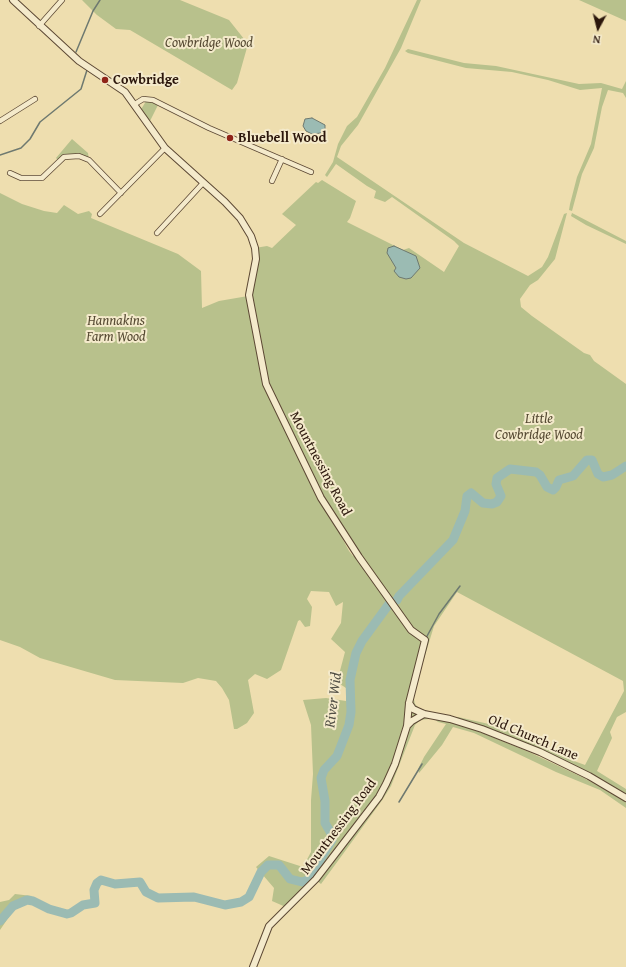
<!DOCTYPE html>
<style>
body{margin:0}
#map{position:relative;width:626px;height:967px;overflow:hidden;background:#eedeaf;font-family:"Gentium Book Plus",serif}
canvas{display:block}
.north{position:absolute;left:578px;top:8px;width:40px;height:40px;-webkit-text-stroke:3px #f4eacb;paint-order:stroke;rotate:187deg;font-size:11px;font-weight:700;line-height:16px;text-align:center;color:#2b160b}
.north::after{content:'';display:block;margin:auto;width:14px;height:18px;background:#2b160b;clip-path:polygon(50% 0,100% 100%,50% 72%,0 100%)}
</style>
<div id="map">
<canvas width="626" height="967"></canvas>
<div class="north">N</div>
</div>
<script>
const context = document.querySelector('canvas').getContext('2d');
context.lineJoin = 'round';
function paint(path, color) {
  context.fillStyle = color;
  context.fill(path, 'evenodd');
}
function poly(rows) {
  const path = new Path2D();
  for (const r of rows) {
    path.moveTo(r[0], r[1]);
    for (let i = 2; i < r.length; i += 2) path.lineTo(r[i], r[i + 1]);
  }
  return path;
}
function strokePath(path, color, width, dash) {
  context.strokeStyle = color;
  context.lineWidth = width;
  context.lineCap = dash ? 'butt' : 'round';
  context.setLineDash(dash || []);
  context.stroke(path);
}
function label(font, color, halo, rows, align = 'center') {
  context.font = font + ' "Gentium Book Plus",serif';
  context.lineWidth = 4;
  context.setLineDash([]);
  context.textBaseline = 'middle';
  context.strokeStyle = halo;
  context.fillStyle = color;
  for (const [text, x, y, turn = 0] of rows) {
    context.save();
    context.translate(x, y);
    context.rotate((+turn || 0) * Math.PI / 180);
    context.textAlign = isNaN(turn) ? turn : align;
    if (halo) context.strokeText(text, 0, 0);
    context.fillText(text, 0, 0);
    context.restore();
  }
}
paint(poly([
 [82,0,180,0,229,20,248,44,237,83,232,90,130,30,116,29,97,15],
 [417,0,421,0,401,48,358,125,341,146,337,157,464,243,528,276,542,267,548,257,564,214,567,213,555,259,538,280,530,285,520,299,521,307,532,316,584,353,590,355,594,361,626,384,626,712,617,717,610,732,612,738,597,771,626,789,626,794,603,780,595,780,540,752,450,719,458,717,502,727,563,757,585,765,624,691,623,681,457,592,434,626,413,695,415,704,419,708,431,712,429,719,420,720,415,725,391,786,383,799,343,854,321,884,316,880,288,908,272,901,274,888,256,867,269,856,303,867,311,852,311,800,313,774,311,725,303,700,326,698,346,701,346,688,337,682,345,652,331,639,341,623,343,602,336,606,329,592,311,591,307,599,312,607,310,626,305,627,300,620,298,621,281,670,267,679,255,674,248,680,254,713,247,723,237,729,234,729,229,700,222,688,216,681,198,678,183,683,115,680,40,658,20,647,0,640,0,193,22,204,44,211,57,213,64,205,78,214,89,211,92,214,91,218,178,254,201,271,202,308,219,301,248,296,255,248,267,246,272,248,296,225,282,214,316,182,318,183,322,180,356,201,350,218,347,222,403,250,409,248,444,272,459,246,454,241,392,197,385,202,374,198,376,191,367,186,336,164,327,177,325,175,333,162,338,144,347,126,357,117,385,68],
 [321,491,340,524,359,554,353,556,349,551,321,498],
 [579,0,626,0,626,21],
 [408,49,464,63,496,66,579,84,601,83,622,89,626,81,626,98,623,93,608,90,602,107,594,148,582,174,572,211,569,210,570,204,577,177,591,144,602,88,580,90,548,80,512,72,466,68,408,53,405,51],
 [148,98,159,103,148,125,140,111],
 [72,139,88,153,89,160,79,156,58,160,56,158],
 [572,213,626,241,626,244,586,225,571,216],
 [433,718,449,721,465,726,529,752,584,778,621,799,626,802,626,808,600,790,556,772,474,733,453,727,442,745,419,773,418,769,424,757,446,724,438,722],
 [15,894,32,896,13,911,0,930,0,902,9,900]
]), '#b8c18c');
const water = poly([
 [312,118,325,125,325,130,321,133,312,134,306,131,303,126,305,119,312,118],
 [394,246,416,256,420,268,411,278,406,279,399,277,394,271,396,268,387,253,388,248,394,246]
]);
paint(water, '#9bbbb3');
strokePath(water, '#6e7970', 1);
strokePath(poly([
 [76,52,93,11,100,0],
 [0,155,21,148,30,139,40,122,81,89,87,70],
 [426,638,439,614,460,586],
 [399,802,422,764]
]), '#6e7970', 1.5);
strokePath(poly([
 [0,921,13,906,27,900,33,901,49,909,67,914,71,913,83,905,95,903,94,890,97,883,101,880,115,884,140,882,146,892,158,898,194,897,225,905,241,902,249,897,261,872,268,865,279,865,290,879,302,882,308,880,332,840,332,835,325,823,325,801,321,778,324,770,337,756,349,725,351,712,350,680,356,653,362,641,389,604,397,600,399,596,453,540,465,511,467,496,471,493,483,503,492,504,497,502,501,496,496,484,497,478,510,469,536,472,540,475,547,487,553,490,556,487,559,480,573,476,587,460,592,460,598,474,603,477,612,475,626,466]
]), '#9bbbb3', 9);
const minor = poly([
 [39,26,62,0],
 [135,104,143,99,153,100,209,128,311,172],
 [0,121,35,99],
 [10,173,21,178,42,178,64,157,79,156,89,160,121,193],
 [272,181,282,159],
 [100,214,165,148],
 [157,233,203,183]
]);
const tertiary = poly([
 [13,0,79,61,125,92,165,148,225,202,240,218,251,236,255,248,256,259,249,295,266,384,321,498,359,557,411,630,425,640,409,703,407,726,395,764,386,784,379,797,316,879,269,926,253,967],
 [409,703,413,709,424,714,450,719,482,729,540,752,589,776,626,798],
 [407,726,412,721,424,714]
]);
strokePath(minor, '#5c4834', 6);
strokePath(tertiary, '#5c4834', 8);
strokePath(minor, '#f4eacb', 4.5);
strokePath(tertiary, '#f4eacb', 6);
for (const [x, y, r, color] of [
 [105,80,4,"#8f2418"],
 [230,138,4,"#8f2418"]
]) {
  const dot = new Path2D();
  dot.arc(x, y, r, 0, 2 * Math.PI);
  context.fillStyle = color;
  context.fill(dot);
  strokePath(dot, '#f4eacb', 1.5);
}
label('italic 14px', '#554932', '#f4eacb', [
 ["Cowbridge Wood",209,43],
 ["Hannakins",116,321],
 ["Farm Wood",116,337],
 ["Little",539,419],
 ["Cowbridge Wood",539,435]
]);
label('bold 14px', '#2b160b', '#f4eacb', [
 ["Cowbridge",113,80],
 ["Bluebell Wood",238,138]
], 'left');
label('14px', '#2b160b', '#f4eacb', [
 ["Mountnessing Road",320,464,62],
 ["Old Church Lane",533,738,23],
 ["Mountnessing Road",339,827,-53]
]);
label('italic 15px', '#525046', '#f4eacb', [
 ["River Wid",334,700,-83]
]);
</script>
